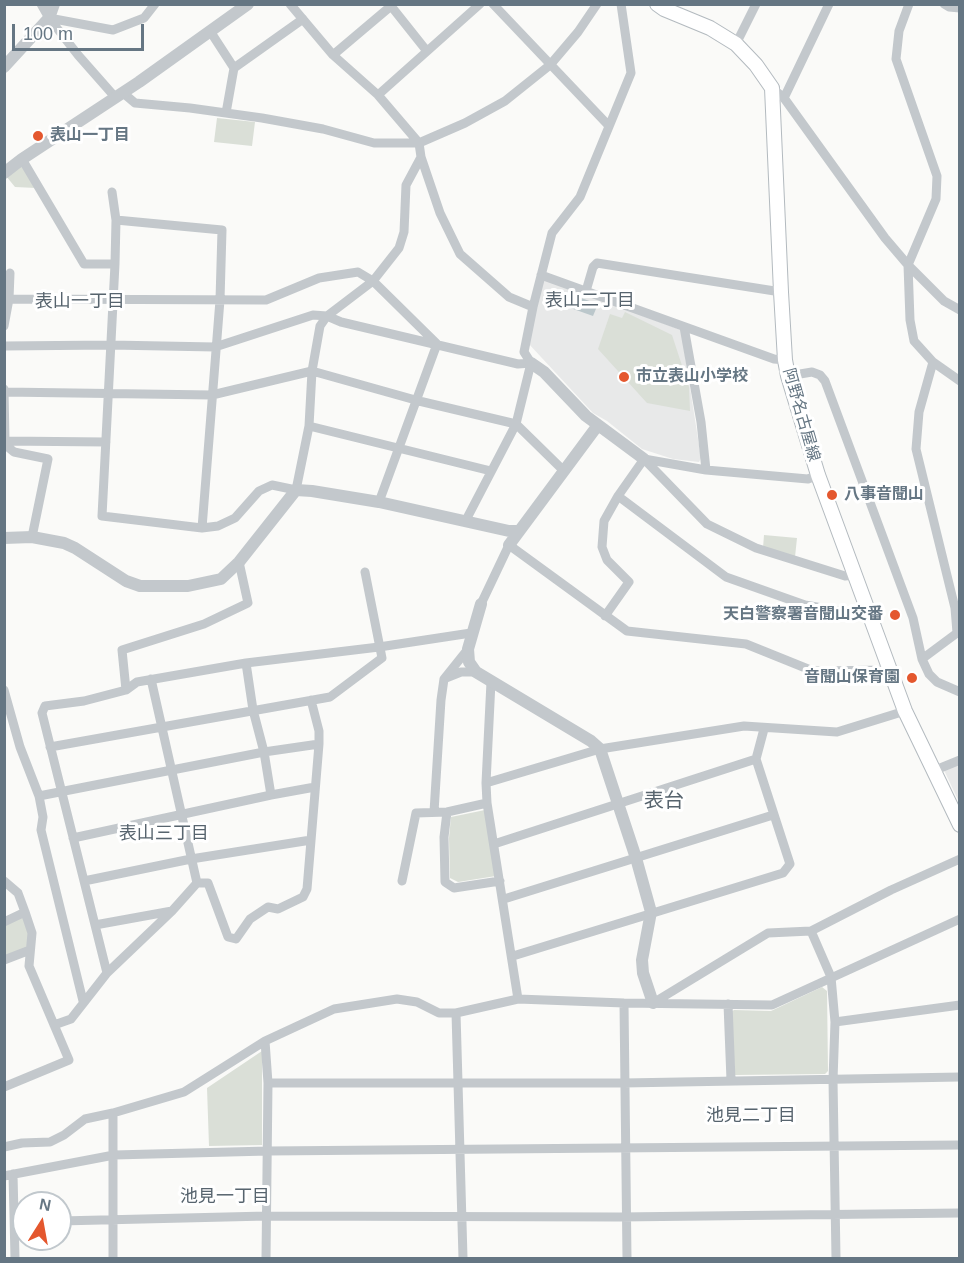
<!DOCTYPE html>
<meta charset="utf-8">
<style>
body{margin:0}
#map{position:relative;width:964px;height:1263px;overflow:hidden;background:#fafaf8;font-family:Arial,sans-serif}
canvas{display:block}
.frame{position:absolute;inset:0;border:6px solid #657683;pointer-events:none}
.north{position:absolute;left:12px;top:1191px;width:60px;height:60px;box-sizing:border-box;background:#fff;border:2px solid #c1c8cd;border-radius:50%;rotate:11deg;font-size:16px;font-weight:700;line-height:24px;text-align:center;color:#657683}
.north::after{content:'';display:block;margin:auto;width:21px;height:27px;background:#e4572e;clip-path:polygon(50% 0,100% 100%,50% 72%,0 100%)}
.scale{position:absolute;left:12px;top:24px;width:132px;height:27px;box-sizing:border-box;border:3px solid #657683;border-top:0;padding-left:8px;font-size:18px;line-height:21px;white-space:nowrap;color:#657683;-webkit-text-stroke:4px #fff;paint-order:stroke}
</style>
<div id="map">
<canvas width="964" height="1263"></canvas>
<div class="frame"></div>
<div class="north">N</div>
<div class="scale">100 m</div>
</div>
<script>
const context = document.querySelector('canvas').getContext('2d');
context.lineJoin = 'round';
function paint(path, color) {
  context.fillStyle = color;
  context.fill(path, 'evenodd');
}
function poly(rows) {
  const path = new Path2D();
  for (const r of rows) {
    path.moveTo(r[0], r[1]);
    for (let i = 2; i < r.length; i += 2) path.lineTo(r[i], r[i + 1]);
  }
  return path;
}
function strokePath(path, color, width, dash) {
  context.strokeStyle = color;
  context.lineWidth = width;
  context.lineCap = dash ? 'butt' : 'round';
  context.setLineDash(dash || []);
  context.stroke(path);
}
function label(font, color, halo, rows, align = 'center') {
  context.font = font + ' Arial,"Noto Sans JP",sans-serif';
  context.lineWidth = 6;
  context.setLineDash([]);
  context.textBaseline = 'middle';
  context.strokeStyle = halo;
  context.fillStyle = color;
  for (const [text, x, y, turn = 0] of rows) {
    context.save();
    context.translate(x, y);
    context.rotate((+turn || 0) * Math.PI / 180);
    context.textAlign = isNaN(turn) ? turn : align;
    if (halo) context.strokeText(text, 0, 0);
    context.fillText(text, 0, 0);
    context.restore();
  }
}
paint(poly([
 [543,279,681,330,701,458,699,462,673,459,642,449,607,421,593,413,528,343],
 [959,764,959,802,944,770]
]), '#e8e9e9');
paint(poly([
 [217,118,255,122,252,146,214,142],
 [22,163,36,188,15,187,6,176],
 [625,312,672,335,689,387,690,411,647,403,598,349,610,314,622,318],
 [764,535,797,538,795,557,763,548],
 [485,810,496,876,458,882,450,878,449,838,451,817],
 [23,916,29,933,27,949,5,956,5,925],
 [822,987,827,991,828,1071,825,1074,735,1075,731,1012,734,1010,771,1011],
 [262,1051,262,1145,209,1146,207,1088]
]), '#dadfd7');
paint(poly([
 [567,293,598,304,593,316,562,305]
]), '#bbc7cb');
const secondary = poly([
 [657,4,664,9,710,28,736,44,756,65,772,88,781,292,785,360,788,376,818,475,905,711,960,825]
]);
strokePath(secondary, '#b3babf', 16);
strokePath(poly([
 [41,4,49,18,78,55,115,97],
 [290,4,333,55,378,95,419,143,421,157,440,213,460,254,509,297,533,307],
 [493,4,609,126],
 [909,4,899,31,896,59,937,176,936,199,908,265,910,320,914,341,933,362,960,381],
 [944,4,949,7,960,8],
 [49,18,113,30,144,18,155,4],
 [210,31,234,68,226,113],
 [736,44,756,4],
 [333,55,391,6,426,50],
 [234,68,303,19],
 [772,88,784,98,885,238,908,265,944,301,960,310],
 [122,92,135,103,190,108,262,118,323,129,374,143,419,143,465,123,505,101,550,65,578,32,597,4],
 [378,95,480,4],
 [784,98,829,4],
 [22,159,84,264,115,264],
 [112,192,116,220,115,264,102,516,202,528,218,526,235,518,259,491,272,485,296,490,309,426,312,371,320,326,327,316,373,281,399,248,404,232,406,185,421,157],
 [116,220,222,230,220,300,202,528],
 [541,275,774,359,785,360],
 [586,291,593,267,597,263,781,292],
 [9,299,266,300,319,278,358,272,373,281,437,344,379,502],
 [4,326,9,299,10,273],
 [684,327,701,422,706,470],
 [4,346,111,345,215,347,313,315,327,316,341,322,518,364,531,363],
 [788,376,812,372,820,375,825,381,913,618,922,659,929,674,937,682,960,692],
 [4,389,5,441,8,447,14,452,48,459,32,537],
 [5,392,212,395,312,371,419,401,516,424,564,471],
 [309,426,491,471],
 [5,441,106,442],
 [644,459,707,524,756,548,845,576,855,575],
 [644,459,706,470,808,479,818,475],
 [618,496,726,577,805,605,857,614,868,613],
 [466,520,516,424,531,363,524,352,533,307,552,233,580,197,631,73,621,4],
 [481,604,509,545,627,631,746,644,813,671,890,670],
 [605,616,629,582,607,560,602,547,604,521,618,496,644,459],
 [922,659,957,633,955,608,916,449,919,412,933,362],
 [246,663,253,710,264,752,271,795],
 [446,678,461,672,476,672],
 [151,679,197,883,208,883,228,937,236,939,250,919,268,907,278,909,303,897,307,889,319,744,319,731,311,700],
 [491,682,486,783,487,803,518,999],
 [4,690,20,747,39,796,43,817,41,830,83,1001],
 [126,690,122,650,204,624,248,603,239,562],
 [50,747,330,697,382,658,365,572],
 [933,771,960,760],
 [486,783,600,749,744,726,837,732,905,711],
 [39,796,264,752,319,744],
 [434,812,441,700,444,679,468,649],
 [447,812,444,837,445,882,454,888,500,881],
 [73,838,271,795,315,787],
 [494,844,756,759],
 [4,881,18,893,25,912,32,933,29,966,69,1060,4,1087],
 [84,881,191,859,311,840],
 [402,881,416,813,447,812,487,803],
 [504,899,773,815],
 [4,922,25,912],
 [95,925,172,911],
 [811,931,831,977,835,1022,833,1080,836,1258],
 [513,956,783,873,790,864,756,759,764,729],
 [4,960,30,950],
 [107,973,42,713,45,706,84,701,126,690,137,682,246,663,379,647,471,633],
 [624,1003,627,1258],
 [653,1003,768,933,811,931,891,890,960,859],
 [728,1004,731,1080],
 [456,1013,463,1258],
 [835,1022,960,1005],
 [54,1025,71,1019,107,973,172,911,197,883],
 [265,1041,268,1083,266,1258],
 [268,1083,624,1083,960,1077],
 [4,1147,22,1143,50,1142,64,1135,85,1119,113,1113,184,1092,265,1041,334,1009,397,999,417,1002,439,1013,456,1013,518,999,624,1003,772,1005,960,919],
 [13,1174,15,1258],
 [4,1176,114,1155,268,1151,960,1145],
 [60,1221,267,1216,619,1217,960,1213],
 [113,1258,113,1113]
]), '#c3c8cc', 9);
strokePath(poly([
 [4,67,49,18,54,4],
 [4,173,22,159,139,82,248,4],
 [531,363,544,372,586,416,644,459],
 [4,538,32,537,64,543,75,548,126,581,140,586,188,586,221,579,239,562,296,490,312,491,379,502,509,531,519,531],
 [509,545,598,425],
 [481,604,468,649,469,662,476,672,591,741,600,749,636,858,651,912,642,960,643,973,653,1003]
]), '#c3c8cc', 12);
strokePath(secondary, '#fff', 14);
for (const [x, y, r, color] of [
 [38,136,6,"#e4572e"],
 [624,377,6,"#e4572e"],
 [832,495,6,"#e4572e"],
 [895,615,6,"#e4572e"],
 [912,678,6,"#e4572e"]
]) {
  const dot = new Path2D();
  dot.arc(x, y, r, 0, 2 * Math.PI);
  context.fillStyle = color;
  context.fill(dot);
  strokePath(dot, '#fff', 2);
}
label('bold 16px', '#657683', '#fff', [
 ["表山一丁目",50,136],
 ["市立表山小学校",636,377],
 ["八事音聞山",844,495],
 ["天白警察署音聞山交番",883,615,"right"],
 ["音聞山保育園",900,678,"right"]
], 'left');
label('16px', '#657683', '#fff', [
 ["阿野名古屋線",801,415,74]
]);
label('18px', '#57646e', '#fff', [
 ["表山二丁目",590,301],
 ["表山一丁目",80,302],
 ["表山三丁目",164,834],
 ["池見二丁目",751,1116],
 ["池見一丁目",225,1197]
]);
label('20px', '#57646e', '#fff', [
 ["表台",664,801]
]);
</script>
